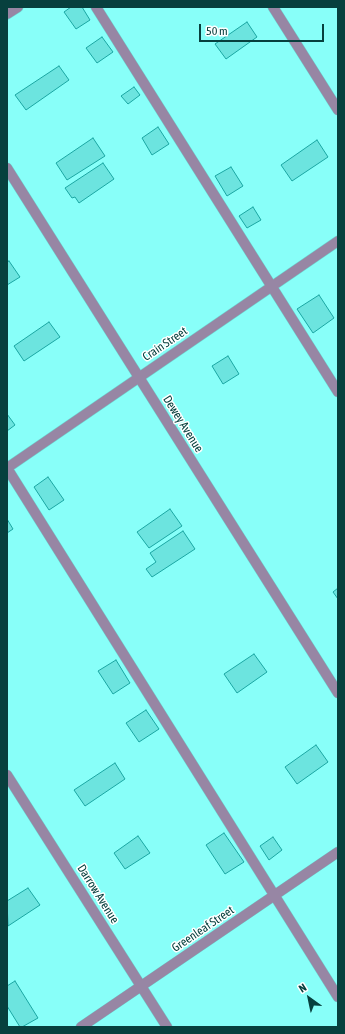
<!DOCTYPE html>
<style>
body{margin:0}
#map{position:relative;width:345px;height:1034px;overflow:hidden;background:#88fff9;font-family:"Asap Condensed",sans-serif}
canvas{display:block}
.frame{position:absolute;inset:0;border:8px solid #07403e;pointer-events:none}
.north{position:absolute;left:289px;top:978px;width:40px;height:40px;-webkit-text-stroke:3px #fff;paint-order:stroke;rotate:327deg;font-size:11px;font-weight:700;line-height:16px;text-align:center;color:#07403e}
.north::after{content:'';display:block;margin:auto;width:14px;height:18px;background:#07403e;clip-path:polygon(50% 0,100% 100%,50% 72%,0 100%)}
.scale{position:absolute;left:199px;top:24px;width:125px;height:18px;box-sizing:border-box;border:2px solid #07403e;border-top:0;padding-left:5px;font-size:12px;line-height:14px;white-space:nowrap;color:#07403e;-webkit-text-stroke:3px #fff;paint-order:stroke}
</style>
<div id="map">
<canvas width="345" height="1034"></canvas>
<div class="frame"></div>
<div class="north">N</div>
<div class="scale">50 m</div>
</div>
<script>
const context = document.querySelector('canvas').getContext('2d');
context.lineJoin = 'round';
function paint(path, color) {
  context.fillStyle = color;
  context.fill(path, 'evenodd');
}
function poly(rows) {
  const path = new Path2D();
  for (const r of rows) {
    path.moveTo(r[0], r[1]);
    for (let i = 2; i < r.length; i += 2) path.lineTo(r[i], r[i + 1]);
  }
  return path;
}
function strokePath(path, color, width, dash) {
  context.strokeStyle = color;
  context.lineWidth = width;
  context.lineCap = dash ? 'butt' : 'round';
  context.setLineDash(dash || []);
  context.stroke(path);
}
function label(font, color, halo, rows, align = 'center') {
  context.font = font + ' "Asap Condensed",sans-serif';
  context.lineWidth = 3;
  context.setLineDash([]);
  context.textBaseline = 'middle';
  context.strokeStyle = halo;
  context.fillStyle = color;
  for (const [text, x, y, turn = 0] of rows) {
    context.save();
    context.translate(x, y);
    context.rotate((+turn || 0) * Math.PI / 180);
    context.textAlign = isNaN(turn) ? turn : align;
    if (halo) context.strokeText(text, 0, 0);
    context.fillText(text, 0, 0);
    context.restore();
  }
}
const building = poly([
 [71,7,82,7,90,20,76,29,64,12,71,7],
 [247,22,257,37,226,59,215,44,247,22],
 [102,37,113,52,97,63,86,48,102,37],
 [59,66,69,80,26,110,15,95,59,66],
 [134,87,140,95,128,104,121,96,134,87],
 [158,127,169,144,152,155,142,138,158,127],
 [93,138,105,156,67,180,56,163,93,138],
 [317,140,328,157,292,181,281,165,317,140],
 [103,163,114,179,79,203,75,197,72,198,65,188,103,163],
 [231,167,243,186,227,196,215,176,231,167],
 [253,207,261,220,247,228,239,216,253,207],
 [9,261,20,277,7,285,7,262,9,261],
 [319,295,334,318,313,333,297,309,319,295],
 [49,322,60,337,24,361,14,346,49,322],
 [228,356,239,374,223,384,212,366,228,356],
 [7,414,15,425,7,431,7,414],
 [48,477,64,500,49,510,34,487,48,477],
 [170,509,182,526,149,548,137,532,170,509],
 [7,519,13,529,7,533,7,519],
 [183,531,195,549,152,577,146,569,156,562,150,553,183,531],
 [338,588,338,599,333,592,338,588],
 [254,654,267,672,237,693,224,674,254,654],
 [116,660,130,683,113,694,98,671,116,660],
 [146,710,159,729,139,742,126,723,146,710],
 [316,745,328,762,297,784,285,767,316,745],
 [115,763,125,779,85,806,74,790,115,763],
 [224,833,244,862,225,874,206,845,224,833],
 [138,836,150,853,125,869,114,853,138,836],
 [273,837,282,850,269,860,260,846,273,837],
 [28,888,40,905,8,926,7,901,28,888],
 [15,981,38,1018,22,1027,20,1027,7,1006,7,986,15,981]
]);
paint(building, '#6ce4df');
strokePath(building, '#1ba6a2', 1);
const minor = poly([
 [96,7,338,392],
 [273,7,338,110],
 [7,14,18,7],
 [7,168,338,693],
 [7,468,338,997],
 [7,468,338,241],
 [7,775,167,1027],
 [81,1027,338,852]
]);
strokePath(minor, '#6ed9d4', 11);
strokePath(minor, '#9786a4', 10);
label('12px', '#07403e', '#fff', [
 ["Crain Street",165,344,-34],
 ["Dewey Avenue",183,424,58],
 ["Darrow Avenue",98,894,58],
 ["Greenleaf Street",203,929,-34]
]);
</script>
